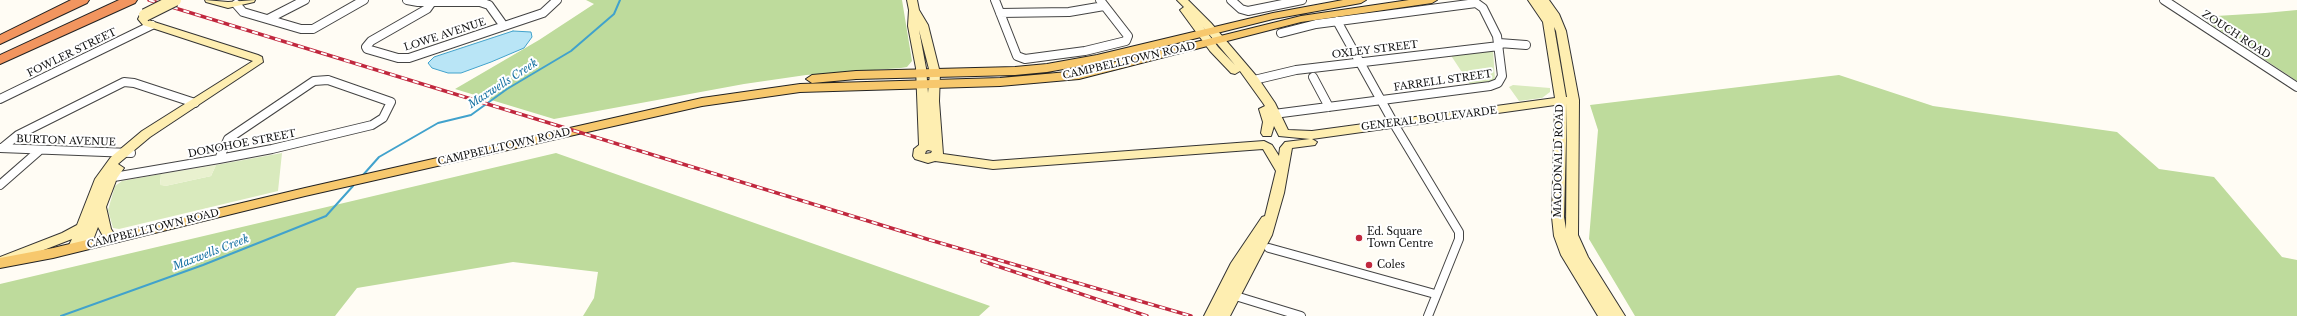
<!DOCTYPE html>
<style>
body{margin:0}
canvas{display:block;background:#fffcf4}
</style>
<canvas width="2297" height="316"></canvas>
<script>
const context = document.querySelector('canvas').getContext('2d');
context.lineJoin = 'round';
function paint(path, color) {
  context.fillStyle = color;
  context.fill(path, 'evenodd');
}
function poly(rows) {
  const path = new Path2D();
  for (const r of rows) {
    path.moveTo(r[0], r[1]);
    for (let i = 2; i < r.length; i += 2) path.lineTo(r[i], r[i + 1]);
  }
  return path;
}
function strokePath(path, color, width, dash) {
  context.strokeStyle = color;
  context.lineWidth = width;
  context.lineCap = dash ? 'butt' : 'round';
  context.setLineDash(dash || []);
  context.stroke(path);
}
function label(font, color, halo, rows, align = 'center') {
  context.font = font + ' "Libre Baskerville",serif';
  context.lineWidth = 4;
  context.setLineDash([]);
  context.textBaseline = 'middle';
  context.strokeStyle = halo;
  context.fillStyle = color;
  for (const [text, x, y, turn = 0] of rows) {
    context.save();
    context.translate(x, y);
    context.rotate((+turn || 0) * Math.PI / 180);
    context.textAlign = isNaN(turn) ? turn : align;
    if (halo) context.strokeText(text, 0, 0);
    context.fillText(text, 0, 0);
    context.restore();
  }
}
paint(poly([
 [1493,50,1495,80,1490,83,1471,86,1450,54],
 [1513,85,1550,88,1550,92,1542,98,1519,101,1509,87],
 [282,153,278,191,119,229,113,228,108,210,115,186,122,181,161,174,160,184,165,186,211,176,216,165]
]), '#d9eabd');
paint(poly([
 [586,0,902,0,912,61,907,67,901,68,806,75,744,84,554,119,455,89,539,40,594,4],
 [2297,10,2297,81,2200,17,2265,13],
 [1839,75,1933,106,2117,132,2159,169,2214,177,2282,257,2297,260,2297,316,1635,316,1589,239,1598,130,1590,105],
 [556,153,990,306,979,316,583,316,594,298,598,272,513,262,357,288,335,316,0,316,0,284]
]), '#bedb9c');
paint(poly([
 [216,165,211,176,165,186,160,185,161,174]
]), '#e9f1cf');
const water = poly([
 [513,31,531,32,532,37,524,48,491,62,461,73,448,73,432,68,428,63,434,57,513,31]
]);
paint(water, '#b9e5f6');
strokePath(water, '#41a2cc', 1);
strokePath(poly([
 [363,175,379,157,438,123,471,115,507,89,571,51,614,14,620,0],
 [61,316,203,265,326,216,353,186]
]), '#41a2cc', 2);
const street = poly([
 [407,0,418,2,480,2,489,5,504,26],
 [995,0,1017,56,1025,59,1085,51,1126,41,1128,36,1100,0],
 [1231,0,1241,9,1248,11,1302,0],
 [2164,0,2297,87],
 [432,2,427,9,371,41,366,47,367,49,398,58,409,58,543,13,557,0],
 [236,4,243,12,301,29,313,29,364,0],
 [1000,13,1069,12,1104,6],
 [268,19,305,0],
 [1337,21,1397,129,1459,232,1459,239,1428,316],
 [1499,43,1526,45],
 [1313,77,1329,107],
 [328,80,391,102,383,118,372,125,272,149,219,159,228,139,314,81,328,80],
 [1254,80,1296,70,1499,46],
 [0,99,152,25],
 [1274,114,1490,86,1498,83,1502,76,1497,36,1483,8,1476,3,1316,24,1281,33],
 [0,148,131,153],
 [2,148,18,135,124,82,134,83,195,103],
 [108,178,219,159],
 [0,185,40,150],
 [1269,248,1435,294],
 [1229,294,1301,316]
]);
const secondary = poly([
 [205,0,228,2,255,0,254,2,228,8,206,2,205,0],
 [907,0,917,0,919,10,928,25,940,73,939,101,943,154,993,161,1264,141,1272,145,1279,156,1280,148,1285,142,1310,139,1279,136,1274,126,1271,136,1263,136,1261,133,1263,122,1259,109,1265,106,1263,103,1240,71,1235,74,1231,73,1210,51,1180,10,1184,7,1177,0,1188,0,1211,23,1258,78,1275,103,1288,130,1312,131,1555,98,1543,22,1528,0,1539,0,1540,2,1539,0,1549,0,1559,14,1566,31,1579,100,1578,235,1588,257,1625,316,1598,316,1561,255,1554,236,1552,217,1555,105,1312,139,1317,142,1315,145,1292,148,1284,193,1272,235,1230,316,1204,316,1231,263,1262,217,1265,216,1276,171,1263,149,993,169,935,161,928,163,915,159,913,156,914,149,919,145,916,68,908,26,909,10,907,0],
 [1203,27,1235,65,1218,47,1203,27],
 [1554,27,1556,31,1567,97,1566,97,1554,27],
 [919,30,930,73,928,93,926,68,919,30],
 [1567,103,1566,229,1564,217,1567,103],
 [928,150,932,151,931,153,925,154,926,151,928,150],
 [145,12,150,15,148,19,151,21,258,55,262,57,263,62,150,137,119,163,118,164,124,168,117,178,106,207,111,229,115,235,114,238,104,238,98,227,90,248,81,248,75,251,70,250,68,247,72,239,0,267,0,257,62,233,77,225,95,179,111,157,142,131,253,61,143,25,138,19,141,13,145,12]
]);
const primary = poly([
 [1343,0,1366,0,1361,3,1273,19,1097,63,1047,72,1015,75,856,79,812,83,806,79,812,75,856,71,1015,67,1047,64,1097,55,1273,13,1343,0],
 [1409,0,1437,0,1432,3,1301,22,1079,79,1000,86,800,92,702,106,305,196,53,258,0,268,0,258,53,248,305,188,702,98,800,84,1000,78,1079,71,1301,16,1409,0]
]);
const highway = poly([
 [71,0,89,0,87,3,0,44,0,35,71,0],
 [119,0,137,0,135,3,0,64,0,55,119,0]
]);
strokePath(street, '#444', 10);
strokePath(secondary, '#333', 2);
strokePath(primary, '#222', 2);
strokePath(highway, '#222', 2);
strokePath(street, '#fff', 8);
paint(secondary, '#feeeb1');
paint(primary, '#f7c86d');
paint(highway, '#f2955f');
const rail = poly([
 [149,0,930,240,1191,316],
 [982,261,1147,316]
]);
strokePath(rail, '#c1283e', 3.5);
strokePath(rail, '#fff', 2, [6]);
const secondaryBridge = poly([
 [145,15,175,0]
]);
strokePath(secondaryBridge, '#333', 14, []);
strokePath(secondaryBridge, '#feeeb1', 12);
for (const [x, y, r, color] of [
 [1359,238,4,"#c1283e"],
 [1369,265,4,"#c1283e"]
]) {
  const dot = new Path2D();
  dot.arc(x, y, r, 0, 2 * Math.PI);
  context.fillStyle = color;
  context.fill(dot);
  strokePath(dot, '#fff', 1.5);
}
label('10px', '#111', '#fff', [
 ["LOWE AVENUE",445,35,-18],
 ["ZOUCH ROAD",2236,35,33],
 ["OXLEY STREET",1375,50,-7],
 ["FOWLER STREET",72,53,-26],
 ["CAMPBELLTOWN ROAD",1129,61,-13],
 ["FARRELL STREET",1443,81,-8],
 ["GENERAL BOULEVARDE",1429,119,-7],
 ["BURTON AVENUE",66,141,2],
 ["DONOHOE STREET",242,144,-11],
 ["CAMPBELLTOWN ROAD",504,147,-13],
 ["MACDONALD ROAD",1559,161,-89],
 ["CAMPBELLTOWN ROAD",153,229,-14]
]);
label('10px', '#111', '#fff', [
 ["Ed. Square",1367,232],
 ["Town Centre",1367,244],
 ["Coles",1377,265]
], 'left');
label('italic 11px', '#1973a3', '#fff', [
 ["Maxwells Creek",503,84,-33],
 ["Maxwells Creek",211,253,-21]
]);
</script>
